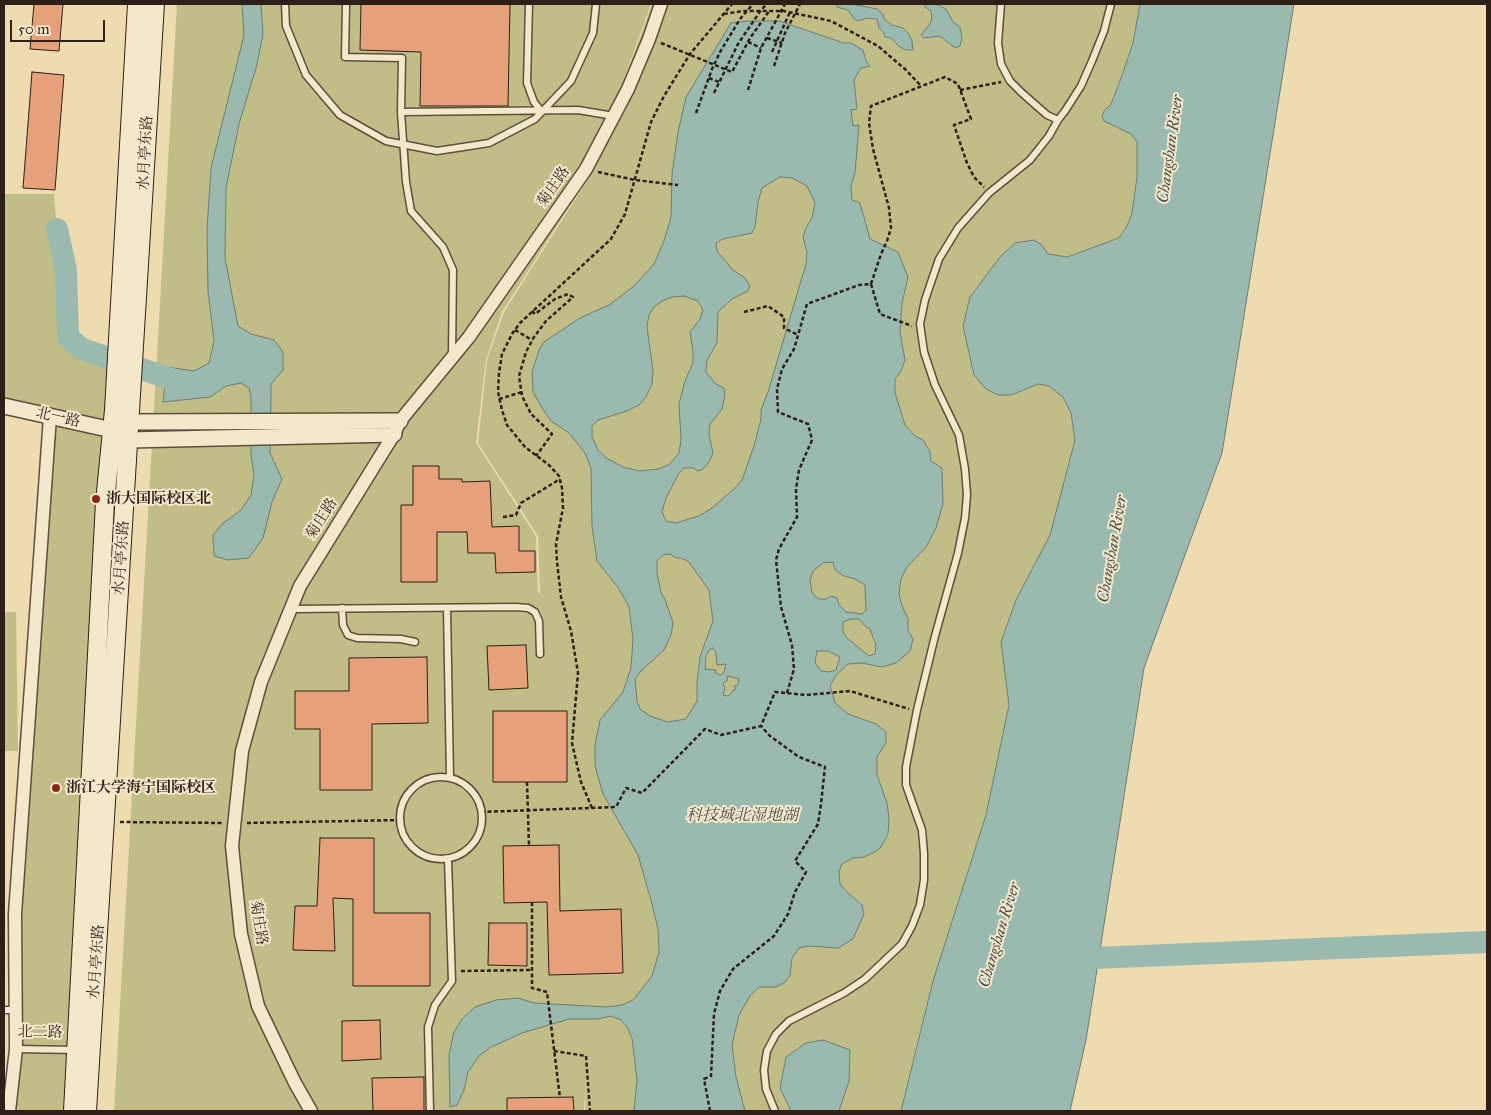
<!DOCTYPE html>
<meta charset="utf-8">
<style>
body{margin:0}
#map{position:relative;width:1491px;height:1115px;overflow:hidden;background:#eedbb0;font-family:"IM FELL Great Primer",serif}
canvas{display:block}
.frame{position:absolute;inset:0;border:5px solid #2e1f19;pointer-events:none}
.scale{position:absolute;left:10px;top:20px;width:95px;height:22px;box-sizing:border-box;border:2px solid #2e1f19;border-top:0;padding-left:6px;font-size:15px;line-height:18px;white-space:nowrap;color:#2e1f19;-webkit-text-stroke:4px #f4e8cc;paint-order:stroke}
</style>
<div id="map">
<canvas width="1491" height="1115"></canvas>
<div class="frame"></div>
<div class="scale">50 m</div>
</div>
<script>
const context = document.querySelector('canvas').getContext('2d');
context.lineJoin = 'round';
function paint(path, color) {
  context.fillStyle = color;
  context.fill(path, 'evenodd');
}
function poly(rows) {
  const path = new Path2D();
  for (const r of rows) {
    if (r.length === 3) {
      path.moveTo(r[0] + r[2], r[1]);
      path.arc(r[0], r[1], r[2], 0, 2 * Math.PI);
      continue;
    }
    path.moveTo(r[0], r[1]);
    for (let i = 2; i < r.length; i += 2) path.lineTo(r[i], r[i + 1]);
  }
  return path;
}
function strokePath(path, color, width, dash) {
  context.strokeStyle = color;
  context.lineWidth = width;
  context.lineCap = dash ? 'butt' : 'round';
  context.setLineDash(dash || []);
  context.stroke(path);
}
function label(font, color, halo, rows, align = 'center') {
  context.font = font + ' "IM FELL Great Primer","Noto Serif SC",serif';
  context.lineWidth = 4;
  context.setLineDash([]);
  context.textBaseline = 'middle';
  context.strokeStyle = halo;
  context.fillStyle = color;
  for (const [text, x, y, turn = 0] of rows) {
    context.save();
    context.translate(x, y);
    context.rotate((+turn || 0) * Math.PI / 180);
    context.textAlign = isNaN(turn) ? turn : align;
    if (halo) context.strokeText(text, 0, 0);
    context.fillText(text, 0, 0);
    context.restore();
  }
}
paint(poly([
 [177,4,651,4,589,176,502,312,486,360,476,443,536,536,538,592,544,598,540,593,538,536,478,443,487,360,504,312,590,176,652,4,1140,4,1139,15,1133,43,1120,81,1111,104,1104,111,1102,117,1104,121,1132,134,1137,142,1137,177,1132,213,1127,226,1119,238,1066,257,1048,254,1042,245,971,297,963,326,974,375,1011,395,1038,384,1049,386,1063,397,1071,413,1075,440,1050,535,1016,600,1001,642,1009,705,986,815,933,981,901,1111,839,1111,849,1081,780,1088,791,1111,585,1111,586,1078,584,1111,114,1111],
 [4,194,54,194,57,229,58,333,71,352,116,366,71,1111,9,1111,15,914,50,416,4,405],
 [4,612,16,612,18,751,4,751]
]), '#c0be86');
const water = poly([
 [242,4,261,4,263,35,256,68,239,124,226,188,225,258,238,326,251,334,274,340,283,352,283,370,271,384,271,397,270,453,282,479,272,502,263,538,249,558,228,560,214,556,213,535,222,524,241,510,251,495,254,474,251,456,251,398,249,388,241,383,226,386,210,397,163,402,167,367,194,371,209,363,214,341,208,291,207,230,211,168,244,35,242,4],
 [837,4,852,4,877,9,883,14,884,19,892,25,903,28,908,33,912,41,913,50,906,50,900,47,891,38,885,37,884,33,879,28,877,19,867,18,858,21,854,19,848,10,837,7,837,4],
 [924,4,936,4,946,9,953,22,960,27,962,38,960,46,955,48,940,36,924,38,921,35,930,24,932,18,931,11,925,7,924,4],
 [1140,4,1294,4,1222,453,1144,668,1086,1040,1070,1111,901,1111,933,981,986,815,1009,705,1001,642,1016,600,1050,535,1075,440,1071,413,1063,397,1049,386,1038,384,1011,395,998,395,986,389,974,375,963,326,970,297,1000,257,1015,243,1034,240,1042,245,1048,254,1067,257,1119,238,1127,226,1132,213,1137,177,1137,142,1131,134,1104,121,1102,117,1104,111,1111,104,1120,81,1133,43,1140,4],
 [748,21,779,21,844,43,851,43,863,50,866,61,870,66,861,68,854,80,857,109,851,110,853,126,859,125,855,173,851,186,852,200,860,203,870,239,898,252,908,277,902,303,900,332,905,360,901,371,895,379,895,393,905,425,915,436,923,440,930,452,931,461,942,468,943,504,936,528,926,547,907,567,901,579,899,593,901,603,908,619,908,630,913,639,910,651,896,663,882,667,862,663,848,664,836,675,830,686,835,703,848,714,876,724,886,732,886,743,877,757,877,775,887,803,889,819,888,834,881,847,875,852,864,857,853,858,842,864,839,872,840,884,848,893,862,905,864,914,853,939,838,948,808,946,799,948,792,958,790,976,784,983,776,987,759,987,750,996,739,1015,732,1045,736,1077,745,1111,634,1111,637,1080,632,1038,627,1027,621,1020,611,1016,598,1019,569,1019,522,1033,491,1047,479,1056,468,1072,464,1090,457,1105,450,1107,449,1054,454,1032,462,1019,475,1007,496,1000,518,998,534,1003,607,1007,622,1005,633,1000,652,976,659,952,658,929,651,900,638,855,603,794,595,766,595,745,600,720,623,692,631,668,633,639,629,607,619,589,597,561,592,526,591,468,585,453,569,433,551,421,542,408,533,392,532,372,539,350,544,342,580,318,609,305,634,286,654,264,664,241,671,217,672,174,678,132,686,97,731,23,748,21],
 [780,177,792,178,807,186,815,203,812,218,806,228,803,237,807,253,806,264,768,392,761,410,761,419,754,446,742,480,734,489,712,508,699,516,676,523,666,521,662,512,666,498,679,473,684,468,693,468,698,471,703,469,709,462,713,453,709,434,710,424,722,409,725,395,724,388,716,384,706,372,707,360,717,343,718,312,732,299,748,291,750,286,745,278,733,270,717,251,716,243,723,239,752,233,755,227,758,202,762,188,780,177],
 [684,296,698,301,703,310,700,319,690,332,693,352,693,363,685,381,679,404,681,440,679,453,670,464,659,469,639,471,623,467,606,458,598,450,592,437,592,426,598,420,627,411,639,405,646,397,652,384,653,370,647,327,649,315,654,307,662,301,672,297,684,296],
 [670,554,676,558,681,558,688,561,709,590,713,621,700,657,697,682,697,701,686,719,668,722,650,716,640,709,637,701,635,679,641,671,664,650,671,635,673,623,666,602,661,592,657,573,657,561,663,555,670,554],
 [833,562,835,570,844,576,855,579,865,585,866,610,862,614,846,612,839,605,837,598,831,596,826,599,818,599,812,592,810,581,813,571,823,563,833,562],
 [851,619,859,619,865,626,870,629,876,645,875,654,869,656,847,638,843,632,843,622,851,619],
 [713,648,716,653,717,665,726,664,724,672,721,675,715,673,716,670,705,669,706,656,709,650,713,648],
 [817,651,828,651,840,657,836,670,829,672,821,671,815,663,817,651],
 [728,676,739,679,738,685,734,686,736,689,733,690,731,694,728,696,723,695,725,688,723,683,727,681,728,676],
 [823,1040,850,1050,849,1081,839,1111,791,1111,780,1088,786,1057,806,1043,823,1040]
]);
paint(water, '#9abab0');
strokePath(water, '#6f7c74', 1);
strokePath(poly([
 [57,229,66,270,68,337,82,349,183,383,195,383],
 [1069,959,1487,942]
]), '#9abab0', 22);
const building = poly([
 [34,4,63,4,59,51,30,49,34,4],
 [361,4,510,4,508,106,420,106,421,52,360,50,361,4],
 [32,72,64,75,55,190,23,188,32,72],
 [413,466,439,466,439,479,462,479,462,482,490,481,492,527,519,526,519,551,535,551,535,572,496,573,495,553,468,553,467,532,437,532,437,582,401,582,401,505,413,505,413,466],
 [526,645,528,688,489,690,487,646,526,645],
 [427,657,428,723,372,724,372,790,320,790,320,729,295,729,295,691,349,691,349,658,427,657],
 [493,711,567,711,567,782,493,782,493,711],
 [320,838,374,838,374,913,430,913,430,986,353,986,353,899,333,898,335,951,293,950,295,906,317,906,320,838],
 [559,845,560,911,621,909,623,973,549,975,547,902,504,903,503,846,559,845],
 [489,923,527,923,527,966,488,965,489,923],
 [380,1020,381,1059,342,1061,342,1021,380,1020],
 [424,1077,424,1111,373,1111,372,1078,424,1077],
 [573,1097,574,1111,507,1111,507,1098,573,1097]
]);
paint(building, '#e6a17b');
strokePath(building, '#2e1f19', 1);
const service = poly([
 [285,4,286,26,306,75,340,115,386,141,437,151,489,143,535,119,571,81,593,33,596,4],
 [346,4,345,57,402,58,401,112,578,110,614,116],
 [529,4,527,83,534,102,542,112],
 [1001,4,998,43,1001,64,1010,81,1022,93,1047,115,1058,120],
 [401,112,406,182,411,211,443,247,453,270,452,356],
 [342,608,343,625,348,635,357,638,401,639,415,642],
 [447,608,450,778],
 [291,609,516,607,528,608,535,612,539,621,540,654],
 [441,818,41],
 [4,1010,15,1010],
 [16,1049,76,1050],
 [430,1111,428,1027,435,1005,452,981,448,859],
 [775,1111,766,1089,764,1070,767,1051,776,1034,789,1021,844,993,865,979,902,944,912,926,920,905,924,880,924,854,922,830,906,785,906,767,917,710,935,636,958,553,965,518,967,495,965,469,959,435,935,385,924,352,920,324,925,300,939,259,958,228,989,193,1030,160,1049,136,1058,120,1065,111,1081,86,1092,61,1104,31,1111,4]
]);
const minor = poly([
 [9,1111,16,1049,15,914,50,416],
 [311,1111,295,1083,258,1006,241,934,232,846,242,751,261,682,300,586,394,434,400,421,469,337,586,169,628,89,649,39,661,4]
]);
const tertiary = poly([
 [4,406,112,430,129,440,394,434],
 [120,427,130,422,400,421]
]);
const secondary = poly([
 [73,1111,105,502,114,410,137,4],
 [87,1111,155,4]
]);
strokePath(service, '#5e4e3f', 9);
strokePath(minor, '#5e4e3f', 15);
strokePath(tertiary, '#5e4e3f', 18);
strokePath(secondary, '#2e1f19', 20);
strokePath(poly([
 [724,14,743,11,784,11,831,21,878,46,906,70,921,86],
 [767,38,782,43],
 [748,42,761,48],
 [661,43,732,72,750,38,770,10],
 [772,52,790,12],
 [774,66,785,33,800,4],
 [709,78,719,82],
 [748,90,761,48,785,4],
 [960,90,1001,82],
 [714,93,738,44,761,10,767,4],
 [696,113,712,69,720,52,740,19,753,4],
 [598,172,635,180,678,185],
 [871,284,880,314,912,326],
 [532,311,535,314,555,299,568,294,573,297,546,321,534,337,526,352,519,376,522,396,531,414,552,434,536,456],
 [744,312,768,306,784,317,784,328,798,335],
 [515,330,532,340],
 [499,399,522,392],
 [503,517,516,515,521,503,560,479],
 [787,693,794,669,792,645,781,607,776,560,779,549,797,517,796,489,799,470,812,440,808,424,778,412,777,389,782,369,794,349,807,304,859,285,871,284,881,254,887,241,891,228,889,208,873,149,869,123,871,106,945,77,958,84,971,119,954,125,967,163,974,177,984,187],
 [527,782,529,846],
 [592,808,581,782,572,743,578,673,571,631,561,597,557,562,556,544,563,508,562,488,559,476,549,465,525,447,507,425,502,410,498,392,499,373,502,354,512,334,520,323,611,239,625,214,651,122,664,96,690,54,732,4],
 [481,812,616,807,626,788,642,793,705,729,721,735,761,726,775,692,806,695,850,691,909,709],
 [120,822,222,823],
 [247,823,401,820],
 [532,902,532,988,547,992,560,1098],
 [461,971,532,970],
 [554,1051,586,1056,590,1111],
 [710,1111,704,1079,711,1076,714,1014,720,991,733,969,774,936,788,914,795,892,806,872,795,861,818,824,821,804,825,767,799,757,770,736,761,726]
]), '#2e1f19', 2.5, [4, 2.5]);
strokePath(service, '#f4e8cc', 6);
strokePath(minor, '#f4e8cc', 12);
strokePath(tertiary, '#f4e8cc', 15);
strokePath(secondary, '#f4e8cc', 18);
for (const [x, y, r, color] of [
 [96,499,5,"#8f2418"],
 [56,788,5,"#8f2418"]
]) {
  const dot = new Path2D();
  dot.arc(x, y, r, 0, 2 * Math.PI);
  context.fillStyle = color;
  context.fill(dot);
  strokePath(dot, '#f4e8cc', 2);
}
label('15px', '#2e1f19', '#f4e8cc', [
 ["水月亭东路",146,153,-87],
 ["菊庄路",554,187,-55],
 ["北一路",58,418,13],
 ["菊庄路",322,519,-58],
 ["水月亭东路",122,558,-86],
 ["菊庄路",258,923,81],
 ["水月亭东路",97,962,-86],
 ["北二路",40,1033,1]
]);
label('bold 15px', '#2e1f19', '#f4e8cc', [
 ["浙大国际校区北",106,499],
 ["浙江大学海宁国际校区",66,788]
], 'left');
label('italic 16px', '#4e4e46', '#f4e8cc', [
 ["Changshan River",1171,149,-82],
 ["Changshan River",1113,549,-80],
 ["科技城北湿地湖",742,816],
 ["Changshan River",1000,935,-73]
]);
</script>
